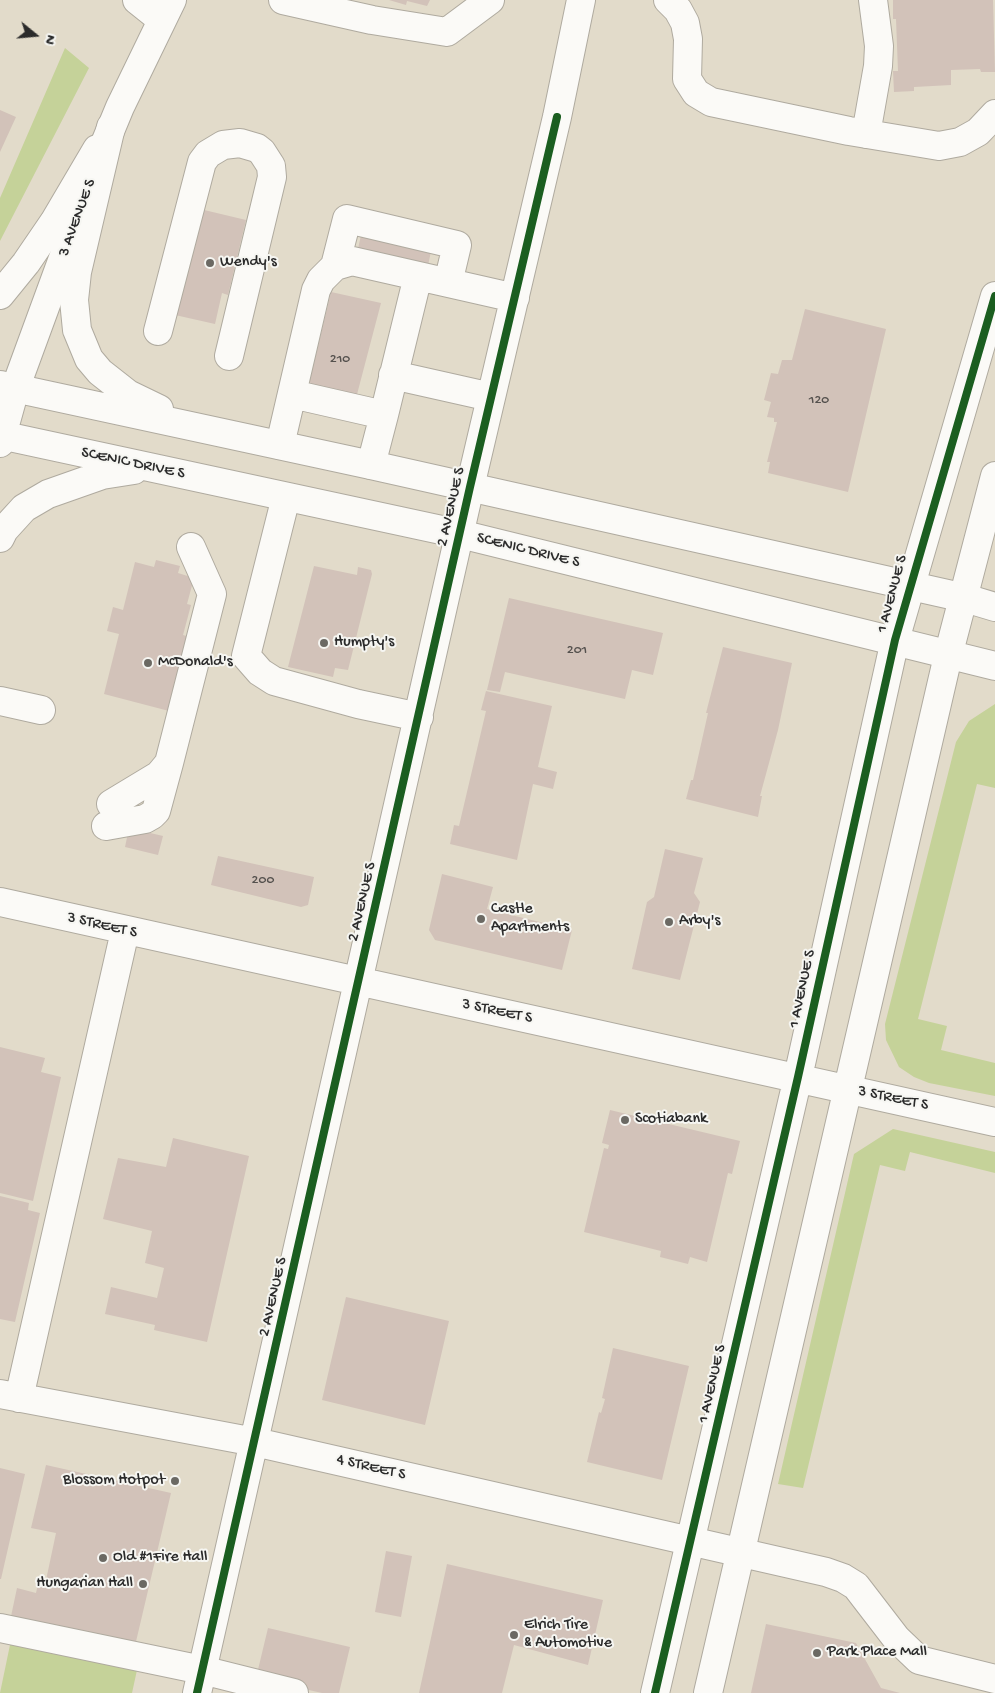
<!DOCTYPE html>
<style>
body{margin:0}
#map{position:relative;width:995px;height:1693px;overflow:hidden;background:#e2dbca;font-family:"Gochi Hand",sans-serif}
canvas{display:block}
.north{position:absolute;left:10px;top:10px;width:50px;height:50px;-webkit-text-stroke:4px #f6f6f2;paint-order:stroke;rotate:107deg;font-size:14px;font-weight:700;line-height:20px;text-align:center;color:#2b2b2b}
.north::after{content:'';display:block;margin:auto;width:18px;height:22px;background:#2b2b2b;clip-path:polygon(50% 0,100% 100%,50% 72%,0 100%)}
</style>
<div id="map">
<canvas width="995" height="1693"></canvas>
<div class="north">N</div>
</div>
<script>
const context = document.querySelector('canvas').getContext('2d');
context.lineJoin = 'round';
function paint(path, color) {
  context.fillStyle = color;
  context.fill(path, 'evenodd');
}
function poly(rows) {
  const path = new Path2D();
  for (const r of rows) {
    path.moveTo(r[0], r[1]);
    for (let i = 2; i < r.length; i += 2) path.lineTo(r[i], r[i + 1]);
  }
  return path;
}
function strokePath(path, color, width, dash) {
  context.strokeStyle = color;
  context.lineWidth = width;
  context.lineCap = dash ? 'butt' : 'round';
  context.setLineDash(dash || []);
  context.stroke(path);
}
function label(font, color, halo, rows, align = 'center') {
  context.font = font + ' "Gochi Hand",sans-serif';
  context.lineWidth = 4;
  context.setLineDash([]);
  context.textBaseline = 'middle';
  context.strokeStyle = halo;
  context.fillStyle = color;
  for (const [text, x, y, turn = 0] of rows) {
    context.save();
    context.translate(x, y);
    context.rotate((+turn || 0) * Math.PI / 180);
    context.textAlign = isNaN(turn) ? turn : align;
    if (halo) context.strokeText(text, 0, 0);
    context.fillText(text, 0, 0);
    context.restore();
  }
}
paint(poly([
 [65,48,89,68,0,241,0,198],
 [995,704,995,788,977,784,918,1019,947,1026,941,1050,995,1063,995,1096,929,1083,914,1077,899,1067,886,1040,885,1024,956,742,969,721],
 [893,1129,995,1152,995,1173,910,1152,905,1171,880,1165,803,1488,778,1484,854,1154],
 [11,1640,137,1670,132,1693,0,1693]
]), '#c5d299');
paint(poly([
 [389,0,430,0,427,6,407,1,406,5],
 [893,0,993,0,995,72,981,72,980,69,951,70,951,85,914,87,914,91,894,92,893,71,898,71,896,19,893,19],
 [0,110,16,117,0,152],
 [200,209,246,220,228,295,222,293,215,324,175,315],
 [363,226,433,242,426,275,356,258],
 [331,292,381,303,355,402,307,392],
 [805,309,886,329,848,492,768,473,770,462,767,462,777,422,774,422,774,418,767,417,771,402,764,400,771,373,778,374,782,360,792,360],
 [156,560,180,566,178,573,194,578,187,604,191,605,183,635,190,637,169,711,104,694,119,634,107,631,113,607,123,610,135,562,154,567],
 [314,566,357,575,358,567,371,570,372,574,348,670,335,668,333,677,288,667],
 [509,598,663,633,653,675,632,670,625,699,505,672,500,692,487,690],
 [723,647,792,663,778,730,760,796,762,796,758,817,686,799,691,780,693,780,708,713,706,713],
 [486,691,552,706,538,767,557,772,553,789,533,784,517,860,450,844,454,825,459,826,486,711,481,710],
 [129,828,163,836,158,855,125,847],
 [665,849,703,858,694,893,700,902,680,980,632,969,647,902,654,897],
 [218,856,314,877,308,905,301,907,211,885],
 [442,874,493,887,487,909,572,930,562,970,435,940,429,930],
 [0,1047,45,1058,41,1072,61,1077,33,1201,0,1193],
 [610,1110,740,1141,732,1174,728,1173,707,1262,690,1257,688,1264,660,1257,661,1251,584,1232,604,1148,608,1149,609,1145,602,1143],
 [173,1138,249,1156,207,1342,154,1330,155,1325,105,1314,111,1287,157,1298,164,1268,145,1263,152,1231,103,1219,118,1158,166,1167],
 [0,1196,29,1203,28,1210,40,1213,15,1322,0,1319],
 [346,1297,449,1321,425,1425,322,1400],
 [613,1348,689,1366,662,1480,587,1462,599,1412,601,1413,605,1399,602,1398],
 [46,1465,171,1493,134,1650,10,1621,17,1588,36,1593,38,1584,45,1585,56,1533,31,1528],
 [0,1468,25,1474,1,1579,0,1579],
 [386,1551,412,1556,401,1617,375,1612],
 [447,1564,603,1600,588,1665,514,1645,502,1693,419,1693],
 [766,1624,856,1643,881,1688,900,1693,751,1693],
 [268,1628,350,1647,339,1693,322,1693,256,1678]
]), '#d2c2b9');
const minor = poly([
 [137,0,162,20],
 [283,0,372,20,447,32,490,0],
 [668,0,678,10,685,23,688,39,687,79,696,93,711,102,849,131,939,146,960,142,978,132,995,114],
 [866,134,878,66,879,46,873,0],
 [103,148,120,107,172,0],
 [335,266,347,219,457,245,448,283],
 [158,331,202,162,208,154,223,145,240,143,257,148,262,152,271,166,272,177,229,356],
 [393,375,491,397],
 [15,389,85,198],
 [292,394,384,415,418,276],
 [280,445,316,290,321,280,335,266,352,261,515,298],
 [371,465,384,415],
 [286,497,246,656,260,672,274,681,358,704,419,717],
 [0,701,41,710],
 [111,804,159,775,169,763,212,594,191,547],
 [106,826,145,819,152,815,156,811,169,763],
 [0,902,995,1122],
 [0,1394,255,1442,826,1572,843,1578,856,1586,896,1638,919,1660,995,1679],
 [19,1398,125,931],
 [0,1628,202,1670,294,1693],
 [197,1693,470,487,557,117,581,0],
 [655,1693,798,1077,895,640,995,296],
 [708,1693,948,656,995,476]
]);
const major = poly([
 [111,127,77,272,74,300,77,330,89,359,100,372,128,394,159,409],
 [0,295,26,263,54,222,97,149],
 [0,385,371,465,965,598,995,607],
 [0,435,460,534,995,666],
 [0,443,15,389],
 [0,538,4,530,24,508,48,494,102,475,134,470]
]);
strokePath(minor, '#afaa9f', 30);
strokePath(major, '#afaa9f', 30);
strokePath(minor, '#fbfaf7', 28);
strokePath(major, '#fbfaf7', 28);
strokePath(poly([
 [197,1693,470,487,557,117],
 [655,1693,798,1077,895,640,995,296]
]), '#1b5e20', 8);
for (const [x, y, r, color] of [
 [210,263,5,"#6b6963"],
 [324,643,5,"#6b6963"],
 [148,663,5,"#6b6963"],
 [481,919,5,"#6b6963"],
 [669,922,5,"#6b6963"],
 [625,1120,5,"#6b6963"],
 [175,1481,5,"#6b6963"],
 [103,1558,5,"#6b6963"],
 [143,1584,5,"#6b6963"],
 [514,1635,5,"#6b6963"],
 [817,1653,5,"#6b6963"]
]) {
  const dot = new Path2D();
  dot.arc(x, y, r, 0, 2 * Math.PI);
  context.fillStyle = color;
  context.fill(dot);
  strokePath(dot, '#f6f6f2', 2);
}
label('14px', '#55514e', null, [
 ["210",340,360],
 ["120",819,401],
 ["201",577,651],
 ["200",263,881]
]);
label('16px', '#2b2b2b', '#f6f6f2', [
 ["3 AVENUE S",78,218,-70],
 ["SCENIC DRIVE S",133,464,12],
 ["2 AVENUE S",452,507,-77],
 ["SCENIC DRIVE S",528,551,14],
 ["1 AVENUE S",893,594,-75],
 ["2 AVENUE S",363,902,-77],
 ["3 STREET S",102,926,13],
 ["1 AVENUE S",803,989,-78],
 ["3 STREET S",497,1012,12],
 ["3 STREET S",893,1099,12],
 ["2 AVENUE S",274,1297,-77],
 ["1 AVENUE S",713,1384,-77],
 ["4 STREET S",371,1468,13]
]);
label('16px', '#2b2b2b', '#f6f6f2', [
 ["Wendy's",220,263],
 ["Humpty's",334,643],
 ["McDonald's",158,663],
 ["Castle",491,910],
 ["Apartments",491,928],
 ["Arby's",679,922],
 ["Scotiabank",635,1120],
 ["Blossom Hotpot",165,1481,"right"],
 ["Old #1Fire Hall",113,1558],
 ["Hungarian Hall",133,1584,"right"],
 ["Elrich Tire",524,1626],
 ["& Automotive",524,1644],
 ["Park Place Mall",827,1653]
], 'left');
</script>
